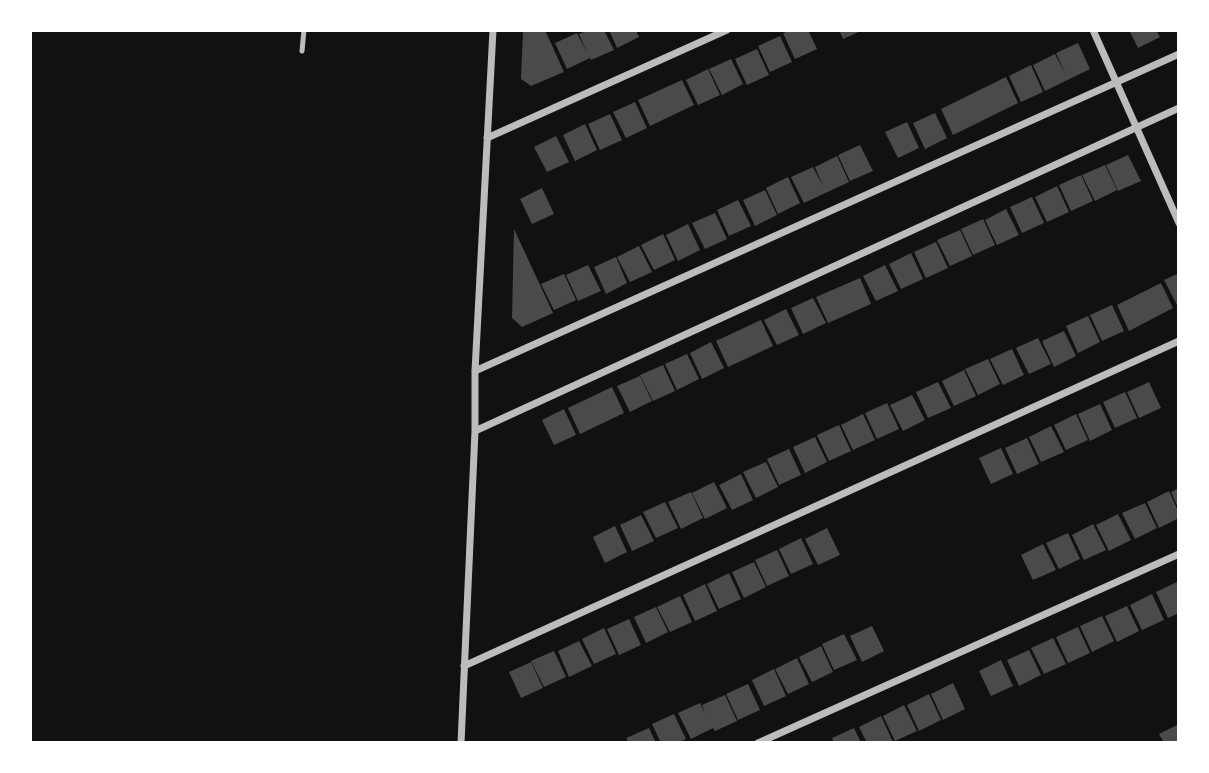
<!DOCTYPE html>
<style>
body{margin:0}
#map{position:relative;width:1209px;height:773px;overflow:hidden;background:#111;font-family:"Varela Round",sans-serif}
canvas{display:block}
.frame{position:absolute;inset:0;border:32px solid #fff;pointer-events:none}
</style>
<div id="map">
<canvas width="1209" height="773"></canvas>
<div class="frame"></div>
</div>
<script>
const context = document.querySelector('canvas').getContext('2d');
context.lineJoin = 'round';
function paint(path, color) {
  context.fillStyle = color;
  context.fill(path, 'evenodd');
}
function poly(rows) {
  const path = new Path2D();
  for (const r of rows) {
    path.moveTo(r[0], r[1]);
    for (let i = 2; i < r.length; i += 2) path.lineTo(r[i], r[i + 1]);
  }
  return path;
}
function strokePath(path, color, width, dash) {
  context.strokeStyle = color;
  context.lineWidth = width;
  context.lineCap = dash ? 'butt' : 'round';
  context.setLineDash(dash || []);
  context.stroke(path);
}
paint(poly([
 [523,30,545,30,564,72,531,86,521,79],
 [589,30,604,30,614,50,591,60,590,58,567,69,555,43,577,33,587,53,579,34],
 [609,30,636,30,639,37,617,48],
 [791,30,808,30,817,49,795,59,783,33],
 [839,30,863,30,843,39],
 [1129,30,1156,30,1160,37,1138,48],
 [780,36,792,62,770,72,758,46],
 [1078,43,1090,69,1045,91,1033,65,1055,54,1066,75,1056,53],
 [757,49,769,75,747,85,735,59],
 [731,59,743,84,722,95,709,69],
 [1031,65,1043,92,1021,102,1009,76],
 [708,69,720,95,698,105,686,80],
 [1006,77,1018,103,953,135,941,109],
 [682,80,694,105,650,126,638,100],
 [635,102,647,128,626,138,613,112],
 [935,113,947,138,925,149,913,123],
 [610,114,622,140,600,150,588,124],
 [907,122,919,148,898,158,885,132],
 [585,124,597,150,575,161,563,135],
 [556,136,569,162,547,172,534,147],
 [860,145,873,171,850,181,838,155],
 [1128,155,1141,181,1118,191,1106,165],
 [837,156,849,182,804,203,791,177,813,167,823,186,815,167],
 [1105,165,1117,190,1095,201,1082,175],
 [1081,175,1093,201,1071,211,1059,185],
 [788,177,800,203,778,214,766,188],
 [1057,186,1069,212,1047,222,1035,197],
 [542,188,554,214,532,224,520,199],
 [765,190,777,215,755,226,743,200],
 [1032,197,1044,223,1022,233,1010,207],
 [738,200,751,226,729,236,717,210],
 [1006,209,1019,235,997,245,985,220],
 [715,213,727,239,705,249,692,223],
 [983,219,995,245,973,255,961,229],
 [688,224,700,250,678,261,666,235],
 [514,229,553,313,522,327,512,318],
 [960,230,972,256,950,266,937,240],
 [663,234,675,260,654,270,641,245],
 [936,242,948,268,926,278,914,252],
 [639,246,652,272,630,282,617,257],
 [911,253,923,279,901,289,889,264],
 [616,257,627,283,606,294,594,267],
 [588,265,601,291,578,301,566,275],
 [885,265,898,291,876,301,863,276],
 [1179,273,1179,304,1177,305,1164,280],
 [564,274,576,300,554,310,541,284],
 [860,278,871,304,828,323,816,297],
 [1161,283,1173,308,1129,331,1117,305],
 [813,298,826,323,803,334,791,308],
 [1112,305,1124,331,1102,341,1090,315],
 [786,309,799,335,777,345,764,320],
 [1088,316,1100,342,1078,353,1066,326],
 [761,320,773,346,728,367,716,341],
 [1064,331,1076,356,1054,367,1042,341],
 [1038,338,1051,364,1029,374,1016,348],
 [711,342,724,368,702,379,690,353],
 [1012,349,1024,375,1003,385,990,359],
 [687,354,699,379,677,390,665,364],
 [988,359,1000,384,978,395,965,369],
 [663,365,675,391,653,401,640,375],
 [964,370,976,396,954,406,942,381],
 [640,376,652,401,630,412,617,386],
 [938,382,951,408,928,418,916,392],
 [1149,382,1161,408,1139,418,1127,392],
 [612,387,624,413,580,434,568,408],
 [1125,392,1137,418,1115,428,1103,402],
 [912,395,925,420,903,431,890,405],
 [887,403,899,429,877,439,865,413],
 [1100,404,1112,430,1090,441,1078,414],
 [564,409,576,435,554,445,542,420],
 [863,414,875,440,853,450,841,425],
 [1076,414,1088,440,1066,450,1054,425],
 [839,425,851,451,829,461,817,435],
 [1051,426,1064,452,1041,462,1029,437],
 [815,437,827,462,805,473,793,447],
 [1027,438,1039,464,1017,474,1005,448],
 [1001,448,1013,474,991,484,979,458],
 [789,449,801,475,779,485,767,459],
 [766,462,778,487,756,498,743,472],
 [741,474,753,500,732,510,719,485],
 [714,482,727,508,705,519,692,493],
 [1179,488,1179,510,1171,492],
 [1169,491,1179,513,1179,518,1159,528,1147,502],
 [691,492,703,518,681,529,668,502],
 [665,502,678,528,656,538,643,512],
 [1145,503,1157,528,1135,539,1122,513],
 [1118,514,1131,540,1109,551,1096,525],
 [641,515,654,541,632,551,620,525],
 [1093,524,1106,550,1084,560,1072,535],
 [615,526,627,552,605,563,593,537],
 [827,528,840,555,818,565,805,539],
 [1068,533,1080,559,1059,569,1046,543],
 [801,538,813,564,791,574,779,549],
 [1043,544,1056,570,1033,580,1021,555],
 [777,550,789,576,767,586,755,560],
 [754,562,766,587,744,598,732,572],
 [729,573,741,599,719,609,707,584],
 [1177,582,1179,585,1179,613,1168,618,1156,592],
 [705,584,717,611,695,621,683,595],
 [1152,594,1164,620,1142,630,1130,605],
 [680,596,692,622,670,632,657,607],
 [1127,606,1139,631,1117,642,1105,616],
 [656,607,668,632,646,643,634,617],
 [1102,616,1114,641,1092,652,1080,626],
 [629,619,641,645,619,655,607,629],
 [872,626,884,651,862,662,850,636],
 [1078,627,1090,653,1068,663,1056,637],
 [604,628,616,654,594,664,582,639],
 [844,634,857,660,834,670,822,644],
 [1053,638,1066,664,1044,674,1031,648],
 [579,641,592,666,569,677,558,651],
 [821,646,833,672,812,682,799,657],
 [1029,650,1041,675,1019,686,1007,660],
 [554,651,566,677,544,687,531,661],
 [797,658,809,684,788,694,775,669],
 [1001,660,1013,686,991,696,979,671],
 [531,662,543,688,521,698,509,672],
 [774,669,786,696,764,706,752,680],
 [953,683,965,709,943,720,931,694],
 [748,684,760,710,738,720,726,694],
 [929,694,941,720,919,731,907,705],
 [725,695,737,721,715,731,713,728,691,739,678,713,700,703,705,714,702,705],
 [904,705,917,731,895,741,883,716],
 [674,714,686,739,678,743,661,743,652,724],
 [881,716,893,742,867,743,859,727],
 [1179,724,1179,743,1164,743,1159,734],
 [649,728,656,743,629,743,626,738],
 [854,728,861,743,834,743,832,738]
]), '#4a4a4a');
strokePath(poly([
 [302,51,304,30]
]), '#bcbcbc', 5);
strokePath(poly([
 [1093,30,1179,223],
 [487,138,727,30],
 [475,371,1179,54],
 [475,431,1179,108],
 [464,666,1179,341],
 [461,743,475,431,475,371,493,30],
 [758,743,1179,554]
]), '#bcbcbc', 7);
</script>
